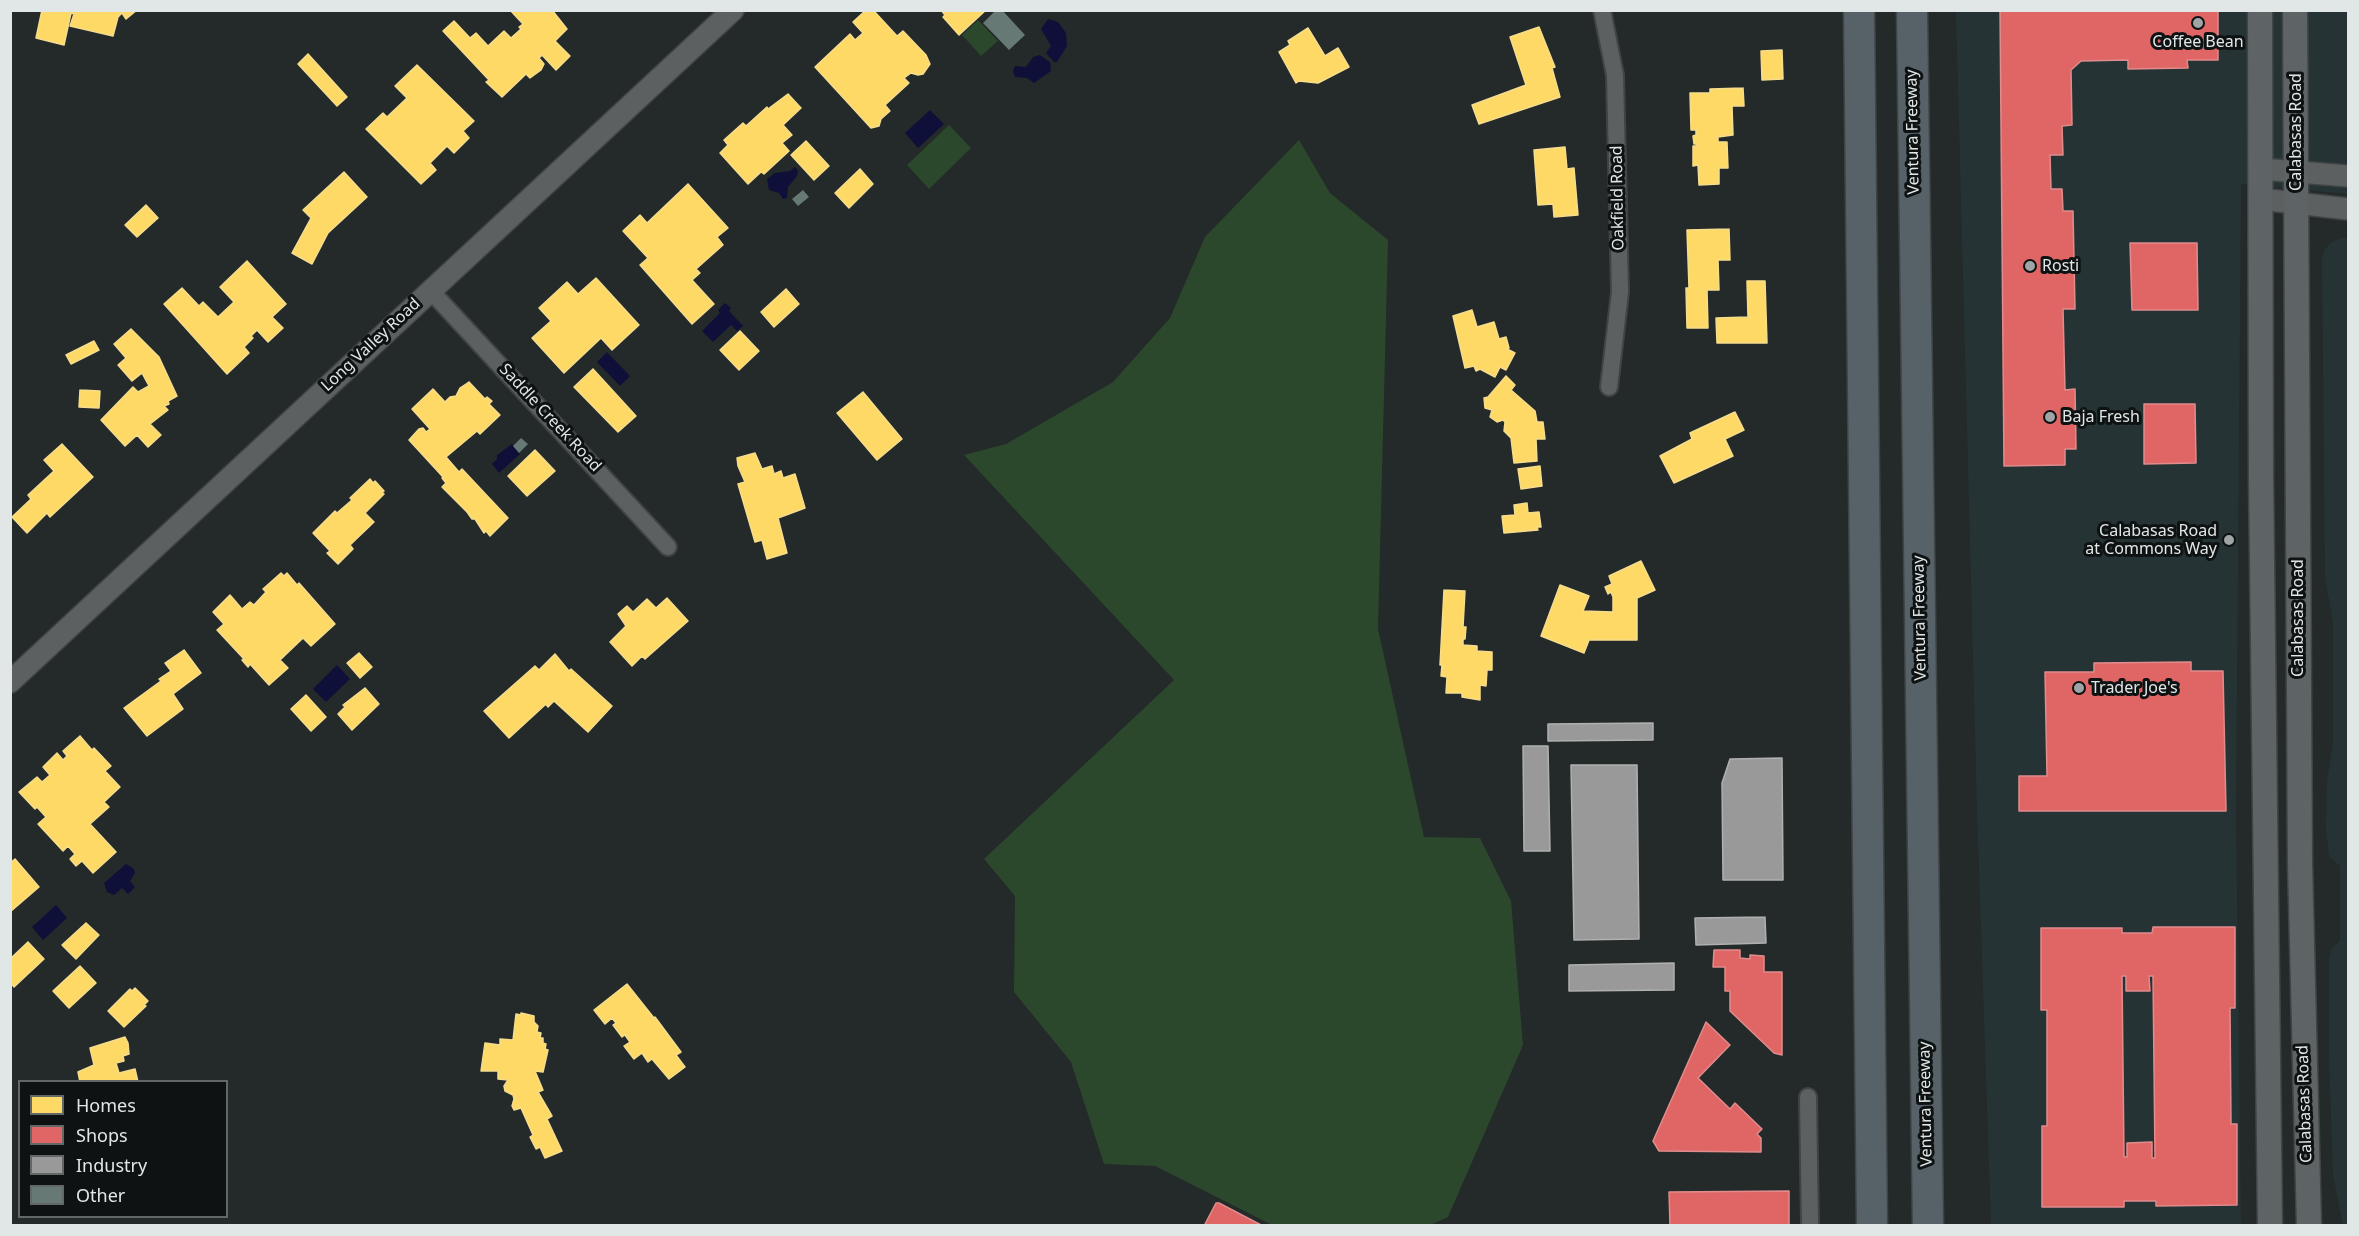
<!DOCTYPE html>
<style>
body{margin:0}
#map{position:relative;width:2359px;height:1236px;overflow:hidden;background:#242929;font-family:"Noto Sans",sans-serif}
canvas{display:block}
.frame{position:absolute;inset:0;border:12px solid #e1e6e7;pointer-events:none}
.legend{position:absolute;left:18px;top:1080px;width:210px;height:138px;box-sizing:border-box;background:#0e1212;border:2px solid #626767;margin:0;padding:8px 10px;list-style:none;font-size:18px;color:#e1e6e7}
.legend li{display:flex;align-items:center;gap:12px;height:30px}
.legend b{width:30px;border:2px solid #626767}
</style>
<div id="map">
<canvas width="2359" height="1236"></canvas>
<div class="frame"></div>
<ul class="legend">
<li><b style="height:16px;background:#ffd966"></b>Homes</li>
<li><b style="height:16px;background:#e06666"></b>Shops</li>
<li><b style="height:16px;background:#999"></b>Industry</li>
<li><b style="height:16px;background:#677975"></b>Other</li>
</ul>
</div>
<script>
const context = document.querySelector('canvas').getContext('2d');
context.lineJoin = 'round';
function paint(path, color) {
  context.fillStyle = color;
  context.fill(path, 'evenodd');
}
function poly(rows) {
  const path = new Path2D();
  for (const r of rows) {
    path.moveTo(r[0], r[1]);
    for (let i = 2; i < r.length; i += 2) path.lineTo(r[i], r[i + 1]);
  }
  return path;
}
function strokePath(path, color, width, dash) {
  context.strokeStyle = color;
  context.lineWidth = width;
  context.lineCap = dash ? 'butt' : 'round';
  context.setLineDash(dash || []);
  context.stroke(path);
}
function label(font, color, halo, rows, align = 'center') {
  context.font = font + ' "Noto Sans",sans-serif';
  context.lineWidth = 6;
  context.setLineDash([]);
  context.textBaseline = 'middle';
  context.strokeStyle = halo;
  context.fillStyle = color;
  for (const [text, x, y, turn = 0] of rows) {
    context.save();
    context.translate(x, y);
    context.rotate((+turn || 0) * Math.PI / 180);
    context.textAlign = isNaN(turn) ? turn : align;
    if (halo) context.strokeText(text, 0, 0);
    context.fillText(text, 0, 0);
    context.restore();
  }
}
paint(poly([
 [1956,11,2348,11,2348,194,2241,184,2236,811,2241,1225,1991,1225,1977,809],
 [2341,238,2348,239,2348,1226,2343,1225,2333,1175,2329,1055,2329,960,2331,949,2340,941,2340,866,2329,856,2326,830,2327,781,2333,743,2333,623,2325,577,2322,257,2325,249,2332,242]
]), '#263335');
paint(poly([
 [978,20,998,41,981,56,962,35],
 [949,125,971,148,929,189,907,165],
 [1299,140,1330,193,1388,240,1378,629,1424,837,1480,838,1511,901,1523,1045,1448,1217,1430,1225,1272,1225,1155,1166,1104,1164,1071,1062,1014,992,1015,896,984,859,1174,680,964,455,1006,444,1113,382,1170,318,1205,237]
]), '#2b482c');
paint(poly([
 [1048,19,1058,22,1066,33,1067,46,1057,62,1054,62,1046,53,1051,46,1041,29],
 [1040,55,1050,62,1051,71,1034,83,1027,78,1015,77,1013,71,1015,66,1026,67,1033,57],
 [930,110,944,124,918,148,905,133],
 [795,167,798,171,797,176,788,187,787,198,783,199,779,193,769,190,767,179,775,173,790,171],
 [725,303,731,308,729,311,743,326,737,331,731,325,713,342,702,331,720,313,718,310],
 [607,352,630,376,620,386,597,362],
 [512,444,520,454,499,473,492,464,497,459,497,455],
 [337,665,350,679,326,702,313,689],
 [126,864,134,869,135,873,130,881,135,887,128,894,122,888,114,895,107,892,104,883],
 [56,905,67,918,43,940,32,927]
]), '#0e103a');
const homes = poly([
 [42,10,137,10,126,19,122,13,118,17,113,36,70,26,74,14,71,13,64,45,36,38,42,10],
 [510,10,552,10,567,29,555,41,570,56,556,70,542,55,539,58,544,64,541,70,530,78,526,74,502,97,486,82,489,80,443,31,454,21,470,38,476,33,488,46,504,31,511,38,521,29,519,27,523,24,510,10],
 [866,10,873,10,897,36,903,31,926,55,930,64,923,74,918,75,911,73,904,78,909,83,885,105,890,111,881,119,879,126,871,128,815,67,850,34,855,40,863,33,853,22,866,10],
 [941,10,986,10,959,35,943,17,945,15,941,10],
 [1539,27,1555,67,1552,68,1560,97,1479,124,1472,105,1526,85,1510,37,1539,27],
 [1308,28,1325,56,1338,48,1349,67,1318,83,1299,81,1296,83,1279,52,1290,45,1288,41,1308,28],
 [1782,50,1783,79,1762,80,1761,51,1782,50],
 [308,54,347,97,337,106,298,64,308,54],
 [417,65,474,121,463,131,469,138,454,153,447,146,430,163,436,170,421,184,366,129,383,113,387,117,407,98,395,86,417,65],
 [1743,88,1744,106,1732,106,1733,135,1718,137,1718,142,1727,142,1728,168,1719,168,1719,184,1699,185,1698,165,1693,166,1693,146,1697,146,1696,144,1694,144,1693,136,1696,135,1696,130,1691,130,1690,93,1710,93,1710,89,1743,88],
 [788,94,801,108,783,125,792,135,782,143,789,151,764,174,761,172,748,184,720,153,728,145,724,140,743,123,746,126,767,107,768,109,788,94],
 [806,141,829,166,814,180,791,155,806,141],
 [1565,147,1567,169,1574,168,1578,215,1554,217,1553,204,1538,205,1534,150,1565,147],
 [860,169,873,184,849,208,835,193,860,169],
 [344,172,367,197,328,233,312,264,292,253,311,218,303,210,344,172],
 [688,184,728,228,717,237,723,245,696,269,700,273,692,280,714,304,692,324,640,265,648,258,623,231,640,215,647,223,688,184],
 [146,205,158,218,137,237,125,225,146,205],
 [1729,229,1730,260,1718,260,1719,290,1707,290,1708,328,1687,328,1686,288,1689,288,1687,230,1729,229],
 [247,261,286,304,272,317,283,328,268,342,257,330,251,336,253,338,244,347,249,353,227,374,164,304,182,288,199,306,203,302,218,317,234,302,220,287,247,261],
 [596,278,639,325,612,350,601,338,564,373,532,338,551,321,539,308,567,282,578,294,596,278],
 [1747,281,1765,281,1767,343,1717,343,1716,318,1748,317,1747,281],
 [786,289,799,304,774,327,761,312,786,289],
 [1472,310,1477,327,1494,322,1499,339,1506,337,1509,348,1507,349,1515,353,1506,370,1500,367,1495,377,1480,369,1476,371,1474,366,1465,368,1453,316,1472,310],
 [131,329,159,357,177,396,168,401,169,404,164,406,168,410,150,424,161,435,148,447,137,435,125,446,101,420,133,387,138,392,149,386,142,373,132,381,118,365,126,358,114,344,131,329],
 [740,331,759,351,739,370,720,350,740,331],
 [94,341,99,350,71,364,66,355,94,341],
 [593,369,636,416,618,432,574,387,593,369],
 [1506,376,1515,385,1511,390,1535,411,1537,422,1543,422,1545,439,1536,439,1537,461,1514,463,1511,438,1504,431,1505,422,1503,420,1497,422,1490,417,1492,410,1485,408,1484,398,1488,397,1506,376],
 [469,382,485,399,487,397,492,401,489,404,500,415,480,434,477,431,446,457,459,472,462,469,508,518,490,536,486,531,484,533,475,519,472,519,467,512,442,487,446,483,442,478,443,477,409,440,419,429,423,428,426,432,430,429,412,409,433,389,445,402,450,397,456,396,460,388,469,382],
 [80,390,100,391,99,408,79,407,80,390],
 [863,392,902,439,877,460,837,413,863,392],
 [1735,412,1744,430,1725,439,1733,456,1674,483,1660,456,1692,439,1690,433,1735,412],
 [62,444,93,477,50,517,47,513,27,533,12,517,31,499,28,495,54,471,44,460,62,444],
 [535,450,555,471,527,496,508,476,535,450],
 [755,453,762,469,772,466,774,474,781,471,783,478,795,474,805,508,778,518,787,553,767,559,762,540,755,542,738,484,745,482,738,466,737,458,755,453],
 [1540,466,1542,486,1521,489,1518,469,1540,466],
 [370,479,373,483,375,481,384,491,382,492,384,494,365,513,374,522,350,545,353,549,338,564,327,553,330,551,313,533,335,511,337,513,352,500,350,498,370,479],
 [1527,503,1528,513,1539,512,1541,527,1537,527,1538,530,1504,533,1502,516,1515,515,1514,505,1527,503],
 [1641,561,1655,590,1637,598,1637,640,1589,640,1584,653,1541,636,1560,585,1589,596,1583,611,1613,612,1613,597,1611,592,1608,594,1605,587,1612,584,1609,576,1641,561],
 [281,573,284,576,287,573,297,585,299,583,335,624,311,646,303,638,280,660,288,668,269,685,250,664,248,667,242,660,244,659,217,630,224,624,213,612,230,595,242,609,250,602,254,605,266,592,263,589,281,573],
 [1444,590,1465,591,1463,627,1466,627,1465,639,1463,639,1463,645,1477,646,1477,651,1492,652,1492,670,1487,670,1486,686,1480,685,1480,700,1462,697,1462,693,1446,693,1447,677,1441,676,1442,665,1440,665,1444,590],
 [667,598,688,621,645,659,642,656,632,666,610,642,626,626,618,614,627,606,633,612,647,599,656,608,667,598],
 [184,650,201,673,173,694,183,709,147,736,124,708,161,681,159,679,171,671,165,663,184,650],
 [359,653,372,667,360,678,347,663,359,653],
 [555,654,569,671,571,669,612,706,588,732,554,701,548,707,546,704,509,738,484,711,535,666,539,670,555,654],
 [365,688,379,704,352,730,338,714,345,707,343,705,365,688],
 [306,695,326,717,311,731,291,709,306,695],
 [80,736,92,750,94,748,111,766,105,771,120,787,104,802,109,807,90,824,116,852,93,873,82,861,76,866,70,859,75,854,68,846,63,851,38,824,46,817,37,807,35,809,19,792,37,777,42,782,50,775,43,767,57,753,63,760,67,756,63,751,80,736],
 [15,859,39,887,10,912,10,863,15,859],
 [86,923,99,935,76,959,62,945,86,923],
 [28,942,44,959,14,987,10,982,10,959,28,942],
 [80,966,96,983,69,1008,53,991,80,966],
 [627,984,654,1018,655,1017,681,1052,676,1055,685,1067,669,1079,652,1059,648,1062,642,1053,634,1059,624,1046,630,1042,625,1035,622,1037,613,1025,616,1023,612,1018,605,1024,594,1010,627,984],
 [135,988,148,1001,144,1005,146,1006,124,1027,108,1011,130,989,132,991,135,988],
 [521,1013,534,1016,534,1022,538,1026,537,1032,541,1033,540,1038,543,1038,543,1043,546,1044,545,1049,548,1050,543,1072,535,1071,543,1090,538,1092,552,1116,547,1119,562,1151,545,1158,540,1147,536,1149,530,1137,533,1135,521,1108,514,1110,512,1106,514,1099,513,1095,505,1091,504,1086,508,1080,498,1079,498,1071,481,1071,485,1043,500,1045,500,1039,513,1040,516,1014,521,1015,521,1013],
 [125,1037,128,1043,129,1054,123,1056,124,1061,116,1063,119,1073,135,1069,138,1082,80,1082,78,1072,94,1065,90,1048,125,1037]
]);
paint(homes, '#ffd966');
strokePath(homes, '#f6dd8d', 1.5);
const shops = poly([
 [2000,10,2218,10,2218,60,2187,60,2188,68,2128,69,2128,60,2081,61,2071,70,2072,125,2062,126,2063,155,2050,155,2051,189,2062,189,2063,211,2073,211,2075,309,2063,309,2065,390,2075,389,2076,449,2065,449,2065,465,2004,466,2000,10],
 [2130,243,2197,243,2198,310,2132,310,2130,243],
 [2144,404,2195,404,2196,463,2144,464,2144,404],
 [2191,662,2191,671,2223,671,2226,811,2019,811,2019,776,2047,776,2045,672,2094,672,2094,663,2191,662],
 [2153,927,2235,927,2235,1008,2230,1008,2231,1124,2237,1124,2237,1205,2156,1206,2156,1201,2124,1201,2124,1207,2042,1207,2042,1126,2047,1126,2047,1010,2041,1010,2041,928,2122,928,2122,933,2152,933,2153,927],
 [2122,976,2126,976,2126,991,2150,991,2149,976,2153,976,2155,1158,2152,1158,2152,1142,2127,1143,2127,1157,2124,1157,2122,976],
 [1714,950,1740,950,1740,958,1750,959,1750,955,1764,956,1764,972,1782,972,1782,1055,1774,1053,1730,1011,1730,991,1725,991,1725,967,1713,967,1714,950],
 [1706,1022,1730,1045,1698,1078,1730,1109,1735,1103,1762,1129,1757,1134,1761,1138,1761,1152,1659,1151,1653,1141,1706,1022],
 [1789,1191,1789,1226,1670,1226,1669,1192,1789,1191],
 [1216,1203,1219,1203,1263,1226,1204,1226,1216,1203]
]);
paint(shops, '#e06666');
strokePath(shops, '#e08c8d', 1.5);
const industry = poly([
 [1653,723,1653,740,1548,741,1548,724,1653,723],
 [1523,746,1548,746,1550,851,1524,851,1523,746],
 [1782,758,1783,880,1723,880,1722,783,1730,759,1782,758],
 [1571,765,1637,765,1639,939,1574,940,1571,765],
 [1765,917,1766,943,1696,945,1695,918,1765,917],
 [1674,963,1674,990,1569,991,1569,965,1674,963]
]);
paint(industry, '#999');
strokePath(industry, '#afb0b0', 1.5);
paint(poly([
 [996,10,1002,10,1025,35,1009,50,983,23],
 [803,190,809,197,798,206,792,199],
 [521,438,528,444,519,453,513,446]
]), '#677975');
const minor = poly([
 [1602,10,1615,75,1620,292,1609,387],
 [430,290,668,547],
 [1808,1097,1810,1226]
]);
const tertiary = poly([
 [2261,169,2348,176],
 [2260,199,2348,209],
 [10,682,733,10]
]);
const secondary = poly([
 [2260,10,2261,477,2270,1226],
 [2295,10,2300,863,2309,1226]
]);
const motorway = poly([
 [1859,10,1872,1226],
 [1912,10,1928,1226]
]);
strokePath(minor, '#404445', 20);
strokePath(tertiary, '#404445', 24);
strokePath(secondary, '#404445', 27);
strokePath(motorway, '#404445', 33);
strokePath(minor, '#5d6061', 16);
strokePath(tertiary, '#5d6061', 21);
strokePath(secondary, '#5e6466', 24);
strokePath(motorway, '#576268', 30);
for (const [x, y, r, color] of [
 [2198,23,6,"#9fa4a4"],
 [2030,266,6,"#9fa4a4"],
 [2050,417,6,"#9fa4a4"],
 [2229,540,6,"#9fa4a4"],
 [2079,688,6,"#9fa4a4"]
]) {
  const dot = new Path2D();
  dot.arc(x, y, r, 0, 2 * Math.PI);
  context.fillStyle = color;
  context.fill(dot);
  strokePath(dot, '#0e1212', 2);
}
label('16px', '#e1e6e7', '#0e1212', [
 ["Coffee Bean",2198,42,"center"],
 ["Rosti",2042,266],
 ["Baja Fresh",2062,417],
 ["Calabasas Road",2217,531,"right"],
 ["at Commons Way",2217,549,"right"],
 ["Trader Joe's",2091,688]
], 'left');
label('16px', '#e1e6e7', '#0e1212', [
 ["Ventura Freeway",1913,132,-91],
 ["Calabasas Road",2296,132,-90],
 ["Oakfield Road",1618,198,-91],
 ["Long Valley Road",371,345,-43],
 ["Saddle Creek Road",550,418,47],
 ["Ventura Freeway",1920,618,-91],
 ["Calabasas Road",2298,618,-90],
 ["Ventura Freeway",1926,1104,-91],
 ["Calabasas Road",2305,1104,-92]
]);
</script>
